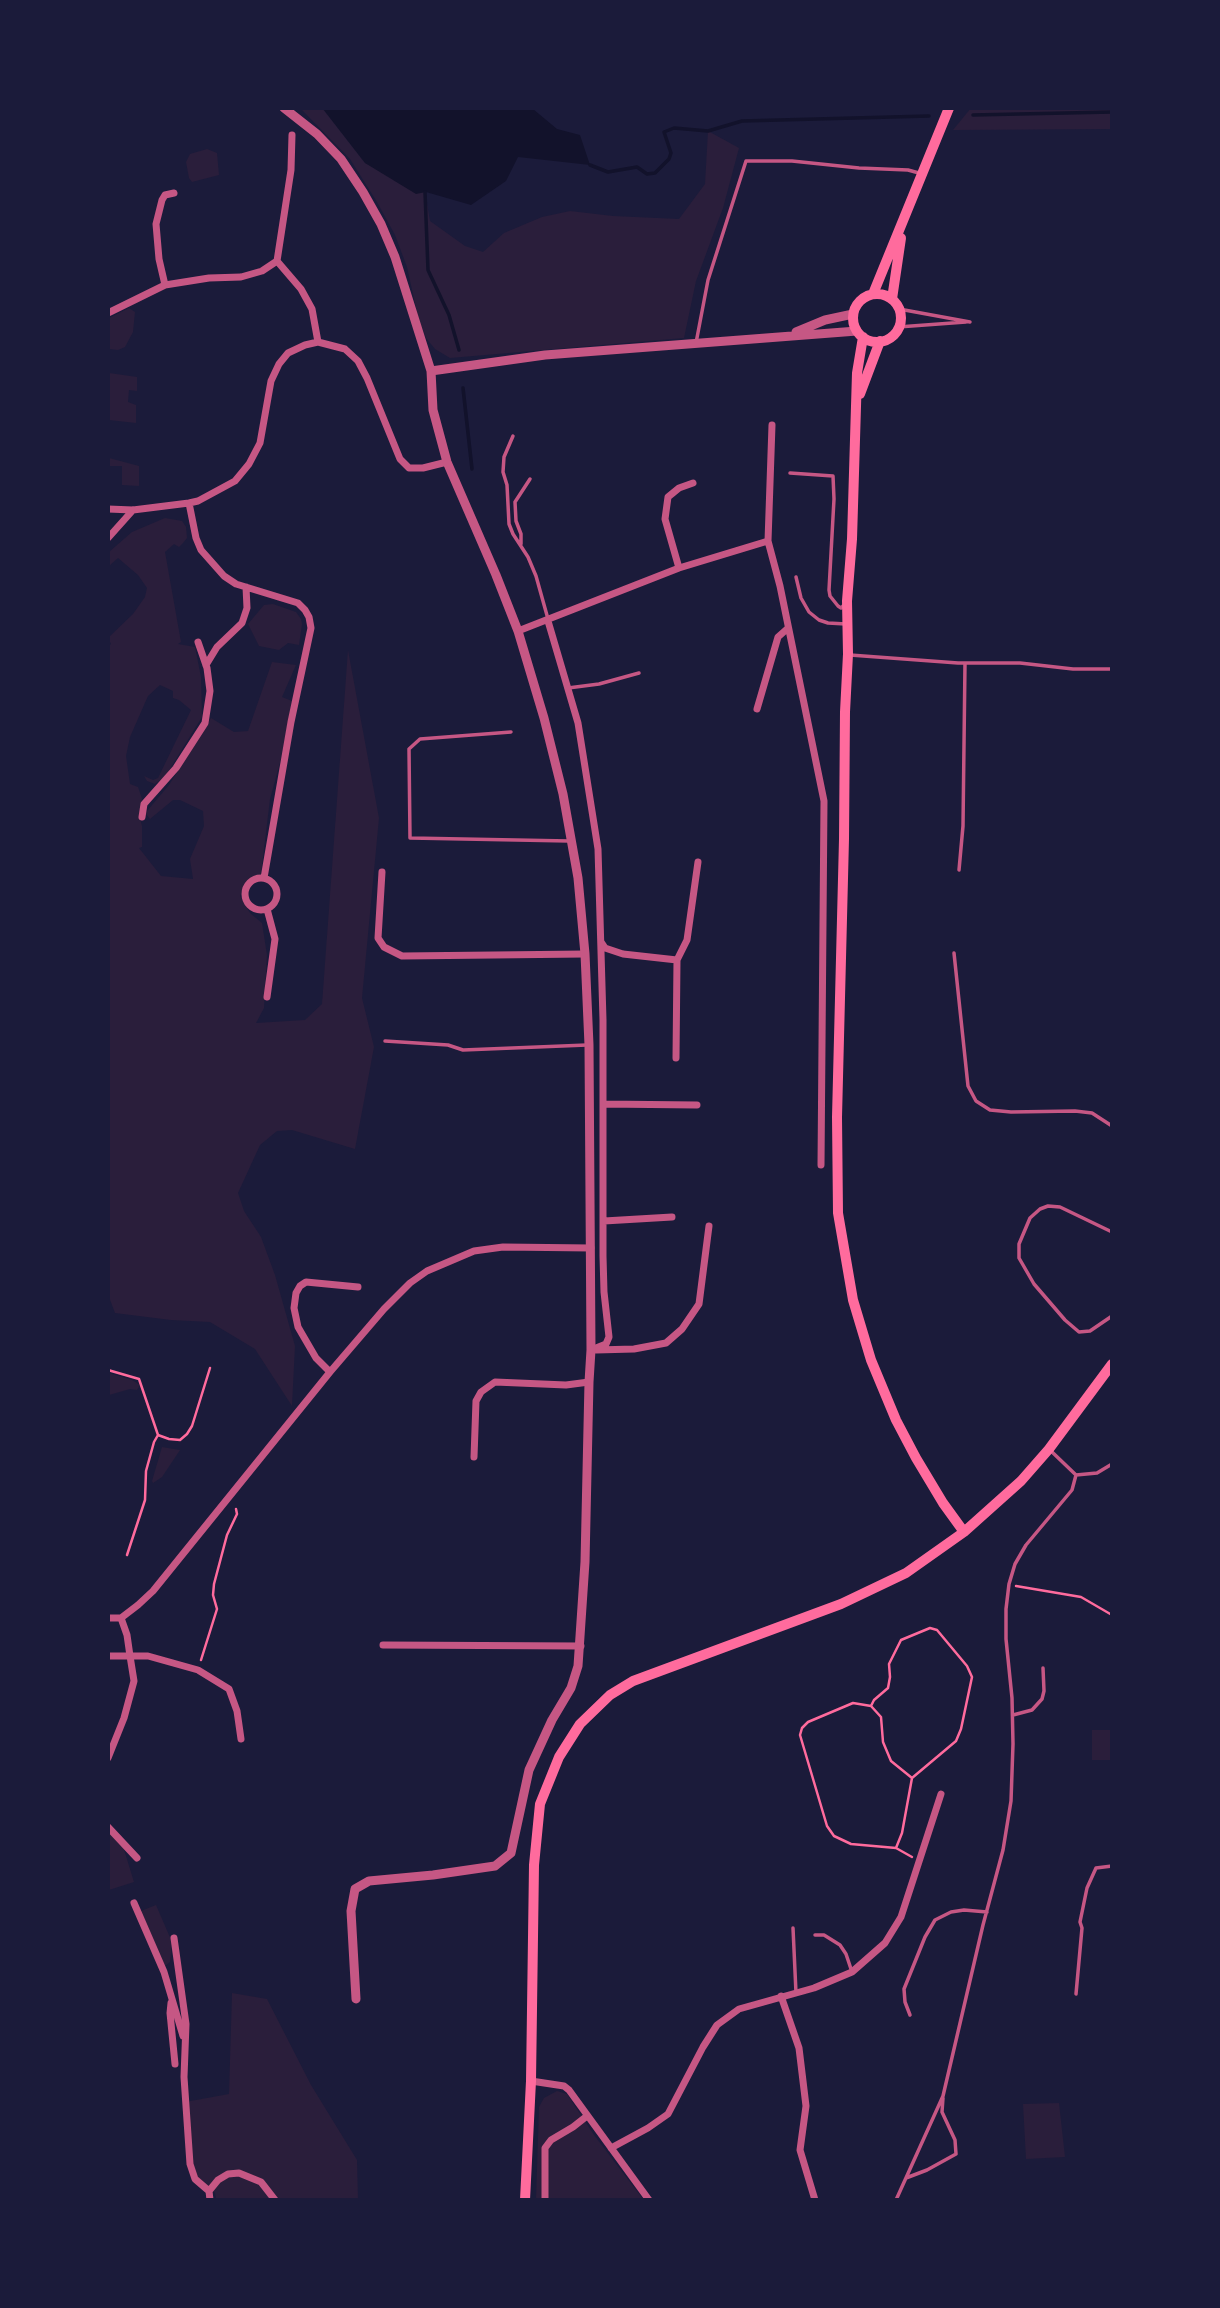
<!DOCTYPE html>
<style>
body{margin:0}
#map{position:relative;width:1220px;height:2308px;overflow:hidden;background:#1b1b3a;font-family:Lato,sans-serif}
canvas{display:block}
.frame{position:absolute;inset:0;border:110px solid #1b1b3a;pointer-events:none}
</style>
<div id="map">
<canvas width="1220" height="2308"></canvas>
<div class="frame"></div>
</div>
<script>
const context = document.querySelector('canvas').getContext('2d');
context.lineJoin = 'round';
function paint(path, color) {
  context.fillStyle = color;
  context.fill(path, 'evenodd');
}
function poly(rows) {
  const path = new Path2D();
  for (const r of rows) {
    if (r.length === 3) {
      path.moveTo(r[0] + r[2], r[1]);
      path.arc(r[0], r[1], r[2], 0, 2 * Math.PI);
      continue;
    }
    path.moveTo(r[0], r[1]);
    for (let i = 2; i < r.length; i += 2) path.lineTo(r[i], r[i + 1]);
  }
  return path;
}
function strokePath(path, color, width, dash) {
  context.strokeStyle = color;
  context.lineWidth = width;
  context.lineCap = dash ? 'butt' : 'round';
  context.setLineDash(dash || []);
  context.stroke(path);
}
paint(poly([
 [971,108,1111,109,1111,129,953,130],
 [301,109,323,109,365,163,425,192,430,221,465,246,483,252,504,233,542,217,570,211,613,216,679,219,705,184,708,131,739,148,723,208,696,281,684,338,450,358,435,349,426,338,418,317,407,267,395,235,377,202,350,159],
 [207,149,217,153,219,175,192,182,189,178,186,162,190,154],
 [129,308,135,312,133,332,125,347,118,350,109,349,109,318],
 [109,373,137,377,137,391,129,390,128,402,136,405,136,423,109,420],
 [108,451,109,458,139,466,139,486,122,485,122,466,109,466],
 [165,518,182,521,186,527,187,538,183,543,179,547,174,544,165,552,181,642,178,644,195,647,201,677,202,717,165,777,155,784,147,781,144,776,153,780,158,778,191,710,179,700,173,698,173,691,160,685,148,696,130,737,126,756,130,784,138,787,142,799,139,814,142,826,142,847,139,848,161,876,193,879,190,859,204,826,203,811,180,800,173,800,150,819,146,814,147,811,169,785,211,718,234,732,248,731,272,662,296,665,282,697,292,701,281,759,270,799,261,874,246,882,240,896,250,913,262,923,267,955,264,1008,256,1023,305,1020,322,1004,348,650,379,818,362,998,374,1047,355,1149,292,1130,277,1131,260,1145,238,1193,244,1211,261,1237,275,1275,295,1346,292,1406,255,1349,210,1322,171,1320,115,1313,109,1297,108,647,111,644,108,638,133,614,145,597,147,588,138,575,118,558,109,566,109,552,132,532],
 [273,604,296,612,301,619,302,624,299,645,288,643,279,650,259,646,248,624,264,605],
 [109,1373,132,1380,140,1385,137,1390,130,1389,109,1395],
 [162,1447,180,1450,162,1477,153,1483,152,1481],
 [1092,1730,1111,1730,1111,1760,1092,1760],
 [108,1829,122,1843,134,1882,109,1890],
 [156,1905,172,1942,170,1962,165,1966,141,1911],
 [232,1993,267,1999,311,2085,357,2160,358,2199,216,2199,215,2193,190,2172,185,2102,229,2094],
 [557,2091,567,2094,594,2135,643,2199,536,2200,539,2107,544,2098],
 [1059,2103,1065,2157,1026,2159,1023,2104]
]), '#2a1e3b');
paint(poly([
 [323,109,533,109,557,129,580,135,590,165,518,157,506,181,471,205,426,192,416,194,365,163]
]), '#12122b');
strokePath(poly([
 [973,115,1112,112],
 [590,165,608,172,637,167,647,174,655,173,669,159,671,153,664,132,674,128,708,131,742,121,929,116],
 [425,192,428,270,449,315,459,350],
 [463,388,472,469]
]), '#12122b', 3.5);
strokePath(poly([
 [108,1370,139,1379,158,1435,169,1439,180,1440,187,1434,192,1426,210,1368],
 [127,1555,145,1500,146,1471,154,1442,158,1435],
 [1016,1586,1081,1597,1112,1615],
 [201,1660,217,1609,213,1595,214,1584,227,1535,237,1514,236,1509],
 [871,1706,874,1700,888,1688,890,1677,889,1664,901,1640,930,1628,937,1630,967,1666,972,1677,961,1729,956,1741,912,1778,891,1761,883,1742,881,1717,871,1706,853,1703,808,1722,802,1728,800,1735,827,1826,834,1836,851,1844,896,1848],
 [912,1857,896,1848,902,1833,912,1778]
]), '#ff6b9d', 2.5);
strokePath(poly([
 [899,309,970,322],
 [898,327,966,322],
 [696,343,708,280,746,161,792,161,859,168,908,170,919,173],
 [513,436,504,457,503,472,507,485,509,524,513,534,528,557,536,576,548,619],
 [790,473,833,476,834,499,829,590,830,596,838,606,841,608,844,605],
 [521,544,521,534,516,521,515,502,530,479],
 [796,577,801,598,809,612,819,620,828,623,846,624],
 [850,655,958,663,1020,663,1073,669,1112,669],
 [568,688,599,684,639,673],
 [511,732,420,739,409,749,410,838,569,841],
 [959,870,963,826,965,663],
 [954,953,968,1086,976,1101,990,1110,1011,1112,1075,1111,1092,1113,1112,1126],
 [385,1041,448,1045,463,1050,587,1045],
 [1112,1232,1060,1207,1048,1206,1040,1209,1030,1218,1019,1244,1019,1258,1034,1284,1065,1320,1079,1332,1090,1331,1112,1316],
 [1076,1475,1097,1473,1112,1464],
 [1013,1715,1032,1710,1042,1699,1044,1691,1043,1668],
 [793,1928,796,1993],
 [815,1935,824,1935,840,1945,846,1954,852,1972],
 [1076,1994,1082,1928,1080,1922,1087,1888,1096,1868,1112,1866],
 [910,2015,905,2002,904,1989,925,1937,935,1920,951,1912,964,1910,987,1912],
 [906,2178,927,2170,956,2154,955,2140,942,2112,943,2098],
 [896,2200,943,2096,983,1925,1003,1850,1011,1801,1013,1744,1012,1698,1006,1639,1006,1609,1009,1584,1015,1564,1026,1545,1072,1490,1076,1475,1051,1451]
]), '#c65784', 3.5);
strokePath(poly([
 [277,261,291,170,292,135],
 [165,285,159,259,156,224,162,200,165,195,174,193],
 [108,313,165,285,209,278,241,277,262,271,277,261,301,289,312,309,318,342],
 [189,503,196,538,201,550,224,576,236,584,298,603,305,610,309,617,311,628,291,722,264,878],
 [108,509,133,510,189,503,198,501,235,481,249,464,260,443,271,381,279,364,288,353,305,345,318,342,345,349,358,361,367,378,400,459,409,468,423,468,447,462],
 [108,538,133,510],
 [768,541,780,586,824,801,821,1165],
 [679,568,665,519,668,497,679,488,693,483],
 [548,621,578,723,598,849,603,1020,603,1256,604,1292,609,1337,606,1344,591,1350],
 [518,631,679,568,768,541,772,425],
 [206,665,217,647,242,623,247,608,246,587],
 [757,709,778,637,787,629],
 [142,817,144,804,176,768,205,723,210,691,207,668,198,642],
 [382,872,378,938,384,947,402,956,585,954],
 [261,894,16],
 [267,909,275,939,267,997],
 [601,942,605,948,623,954,677,960,687,940,698,862],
 [676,1058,677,960],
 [603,1104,697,1105],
 [604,1221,672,1217],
 [596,1350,634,1349,666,1343,682,1329,699,1304,709,1226],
 [330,1372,316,1358,298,1327,294,1308,296,1293,300,1286,306,1282,358,1287],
 [474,1457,476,1401,481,1392,495,1382,566,1385,589,1382],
 [108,1618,121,1618,138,1605,153,1591,330,1372,384,1309,410,1283,427,1271,474,1251,503,1247,591,1248],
 [383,1645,581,1646],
 [108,1656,130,1656,127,1635,121,1618],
 [108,1758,124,1718,134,1681,130,1656,148,1656,198,1670,229,1689,237,1711,241,1739],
 [108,1827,137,1858],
 [134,1903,164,1972,183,2036],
 [174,1938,186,2024,184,2077,190,2164,195,2179,209,2191],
 [781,1996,799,2048,806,2106,800,2150,815,2200],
 [171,2003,170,2013,175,2064],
 [531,2081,564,2086,569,2090,649,2200],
 [611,2148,648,2128,668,2114,703,2047,717,2025,739,2009,814,1988,852,1972,885,1943,901,1917,941,1794],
 [210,2200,209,2191,218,2180,228,2174,239,2173,261,2182,275,2200],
 [545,2200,545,2148,551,2140,573,2127,587,2116]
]), '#c65784', 7);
strokePath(poly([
 [284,108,317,134,341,159,363,192,381,224,395,257,431,371,433,410,447,462,496,575,518,631,544,718,563,794,578,878,585,954,589,1045,591,1350,589,1382,585,1562,578,1666,571,1688,552,1720,529,1770,511,1853,495,1866,433,1875,369,1881,355,1889,351,1911,356,1999],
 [796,332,825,320,853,314],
 [431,371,545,355,857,331]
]), '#c65784', 9);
strokePath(poly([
 [873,294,949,108],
 [877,318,24],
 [892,299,901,238],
 [863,337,857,373,852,539,847,601,848,654,845,712,844,839,837,1117,838,1213,853,1300,871,1360,896,1420,916,1458,943,1503,964,1532],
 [860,394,880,341],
 [525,2200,531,2081,534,1865,540,1804,559,1757,580,1724,610,1695,633,1681,841,1604,906,1573,964,1532,1021,1481,1049,1449,1112,1364]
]), '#ff6b9d', 10);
</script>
